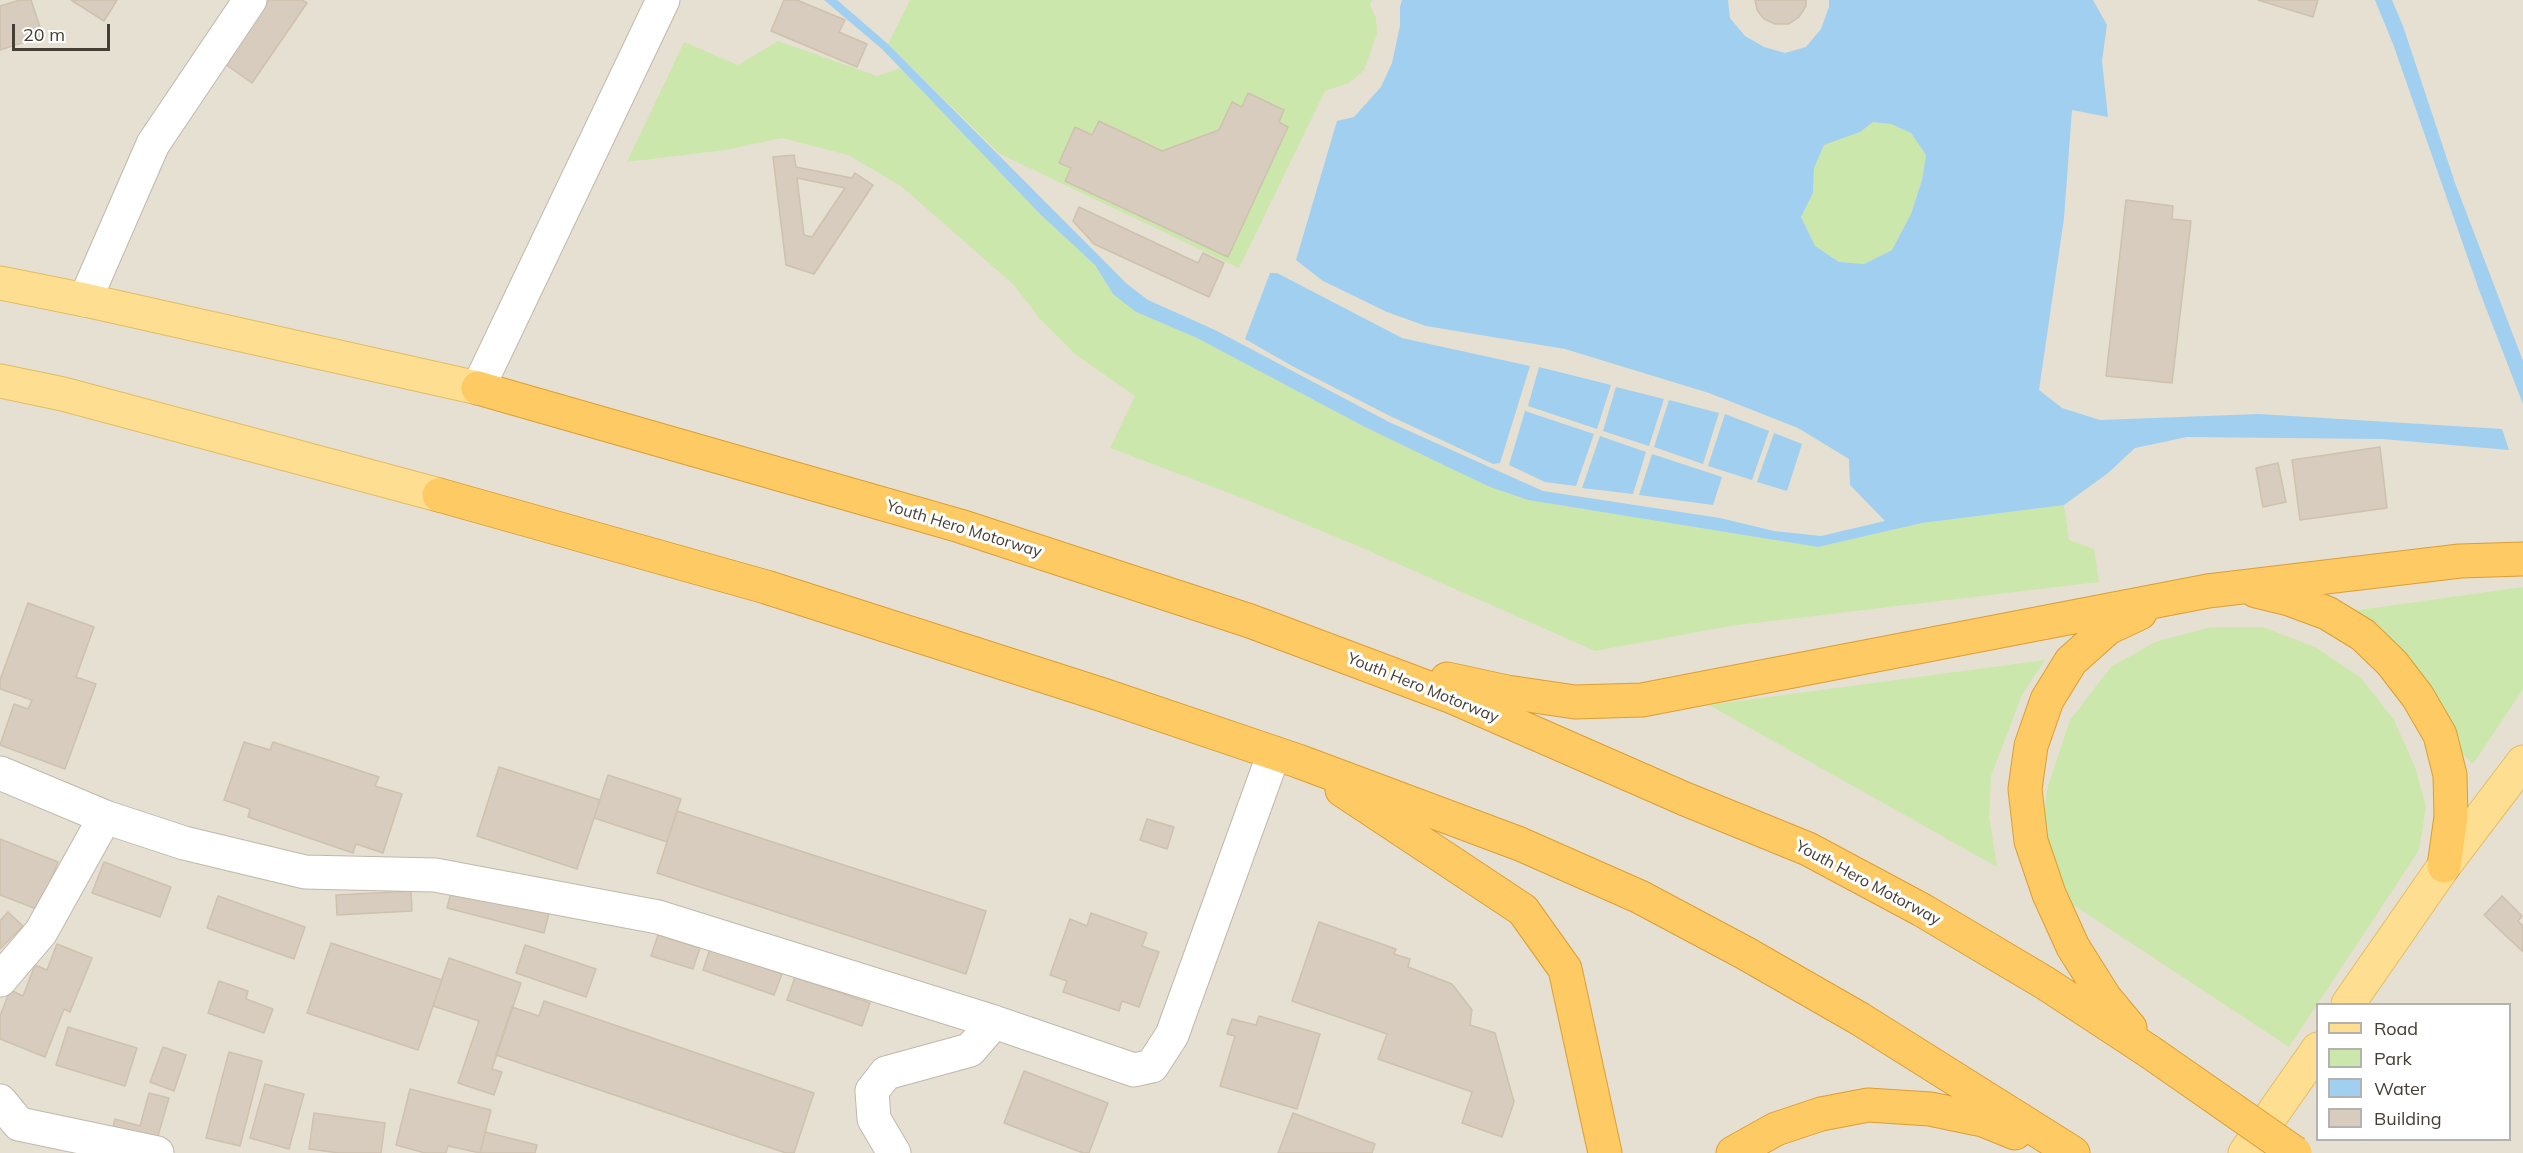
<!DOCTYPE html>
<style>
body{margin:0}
#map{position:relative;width:2523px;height:1153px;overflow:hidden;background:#f2eee4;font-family:Mulish,sans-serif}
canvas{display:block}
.legend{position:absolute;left:2316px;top:1003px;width:195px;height:138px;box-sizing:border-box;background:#fff;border:2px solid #b4b2ae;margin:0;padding:8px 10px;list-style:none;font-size:18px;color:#443e34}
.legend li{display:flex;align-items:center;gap:12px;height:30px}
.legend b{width:30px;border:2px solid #b4b2ae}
.scale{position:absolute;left:12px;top:24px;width:98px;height:27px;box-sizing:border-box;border:3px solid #443e34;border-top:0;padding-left:8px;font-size:18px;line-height:21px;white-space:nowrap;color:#443e34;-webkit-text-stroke:4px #fff;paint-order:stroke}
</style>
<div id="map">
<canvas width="2523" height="1153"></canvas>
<ul class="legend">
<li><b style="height:8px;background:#fedf91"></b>Road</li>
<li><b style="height:16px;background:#cce7ac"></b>Park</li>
<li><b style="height:16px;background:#a0cff0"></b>Water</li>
<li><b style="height:16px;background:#d7ccbd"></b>Building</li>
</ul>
<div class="scale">20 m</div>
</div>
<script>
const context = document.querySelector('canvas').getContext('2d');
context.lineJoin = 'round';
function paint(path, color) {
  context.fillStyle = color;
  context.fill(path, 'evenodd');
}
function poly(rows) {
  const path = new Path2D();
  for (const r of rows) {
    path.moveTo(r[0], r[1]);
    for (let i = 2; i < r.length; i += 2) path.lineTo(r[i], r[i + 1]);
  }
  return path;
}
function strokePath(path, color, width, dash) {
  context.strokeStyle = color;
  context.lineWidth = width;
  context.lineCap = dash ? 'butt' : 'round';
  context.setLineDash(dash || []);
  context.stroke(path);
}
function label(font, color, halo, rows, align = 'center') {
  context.font = font + ' Mulish,sans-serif';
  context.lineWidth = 6;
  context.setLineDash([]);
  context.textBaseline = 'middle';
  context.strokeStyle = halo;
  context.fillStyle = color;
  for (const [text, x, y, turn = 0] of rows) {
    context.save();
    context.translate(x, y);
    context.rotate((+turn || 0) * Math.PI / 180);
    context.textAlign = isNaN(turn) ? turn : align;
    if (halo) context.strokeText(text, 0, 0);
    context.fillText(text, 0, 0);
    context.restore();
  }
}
paint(poly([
 [0,0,2523,0,2523,1153,0,1153],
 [2318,1004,2510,1004,2510,1140,2318,1140]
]), '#e6e0d2');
paint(poly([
 [910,0,1372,0,1370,5,1376,18,1377,34,1364,70,1349,83,1325,91,1239,268,1000,154,888,44],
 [778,41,877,76,900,68,1040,214,1095,265,1113,294,1136,312,1197,338,1365,427,1490,487,1528,500,1818,547,1922,523,2064,505,2069,540,2094,549,2099,582,1730,626,1595,651,1360,547,1237,496,1110,448,1135,396,1076,355,1040,319,1014,285,901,186,848,155,782,138,725,150,627,162,684,42,738,65],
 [1873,122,1891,124,1911,133,1926,155,1922,180,1911,214,1892,250,1864,264,1839,262,1815,246,1801,217,1813,193,1814,168,1824,145,1860,132],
 [2523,587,2523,689,2473,764,2460,751,2344,612],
 [2211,627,2263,627,2317,648,2361,678,2394,720,2415,767,2426,807,2419,850,2289,1047,2060,896,2047,866,2044,809,2048,786,2070,720,2111,667,2155,642],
 [2045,660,2022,695,1991,776,1989,816,1997,867,1709,705]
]), '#cce7ac');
paint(poly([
 [824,0,837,0,888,44,1127,284,1148,300,1215,330,1389,422,1543,491,1720,518,1774,531,1821,536,1885,521,1850,485,1849,459,1798,428,1709,393,1565,349,1426,326,1387,312,1323,281,1296,260,1337,121,1354,117,1381,87,1392,63,1400,26,1400,7,1402,0,1728,0,1730,18,1745,36,1764,47,1785,53,1806,47,1821,29,1829,7,1829,0,2093,0,2107,25,2102,61,2108,117,2072,110,2064,218,2039,390,2062,408,2100,420,2259,414,2502,429,2509,450,2382,439,2187,437,2135,448,2108,473,2064,505,1922,523,1818,547,1528,500,1490,487,1452,469,1365,427,1197,338,1136,312,1113,294,1095,265,1040,214,882,49],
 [1873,122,1891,124,1911,133,1926,155,1922,180,1911,214,1892,250,1864,264,1839,262,1815,246,1801,217,1813,193,1814,168,1824,145,1860,132],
 [2375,0,2392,0,2403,26,2455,183,2523,361,2523,404,2479,290,2393,44],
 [1270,273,1277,273,1402,338,1530,366,1500,463,1493,464,1390,416,1294,367,1245,339],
 [1539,367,1611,385,1597,429,1528,406],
 [1616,387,1664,399,1649,446,1603,431],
 [1669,400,1719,413,1703,464,1654,447],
 [1525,411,1594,434,1576,486,1545,482,1509,465],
 [1725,414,1769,431,1752,480,1708,466],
 [1774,433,1802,444,1787,491,1757,482],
 [1600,436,1646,452,1633,494,1582,488],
 [1652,454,1722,477,1713,505,1639,495]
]), '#a0cff0');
const building = poly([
 [20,0,31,0,43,36,0,50,0,6,20,0],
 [71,0,117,0,104,21,71,0],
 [269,0,302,0,307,3,252,83,225,64,269,0],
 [784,0,797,0,845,20,839,32,867,44,857,67,771,31,784,0],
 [1755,0,1806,0,1806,6,1799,17,1789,24,1775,24,1764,19,1757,10,1755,0],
 [2258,0,2318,0,2313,17,2258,0],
 [1248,93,1284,110,1279,122,1288,127,1228,257,1065,181,1071,168,1059,163,1075,127,1092,135,1099,121,1162,151,1219,130,1232,102,1242,107,1248,93],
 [794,155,796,167,852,178,855,173,873,185,814,274,786,265,773,157,794,155],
 [797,178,845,188,812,237,804,235,797,178],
 [2126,200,2173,206,2172,219,2191,221,2172,383,2106,376,2126,200],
 [1079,207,1198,263,1203,253,1224,263,1209,297,1094,244,1073,221,1079,207],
 [2380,447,2387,508,2300,520,2292,460,2380,447],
 [2278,463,2286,502,2263,507,2256,468,2278,463],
 [28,603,94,627,76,677,96,684,65,769,0,745,14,704,28,709,32,700,0,689,0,680,28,603],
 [244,742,270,750,273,742,379,777,375,786,402,794,383,853,356,844,353,853,248,817,250,809,224,800,244,742],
 [499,767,600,800,577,869,477,836,499,767],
 [608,775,681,799,667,842,594,818,608,775],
 [677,811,986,911,966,974,657,873,677,811],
 [1147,819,1174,827,1167,849,1140,840,1147,819],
 [0,839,58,862,39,910,0,895,0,839],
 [104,862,171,887,160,917,92,893,104,862],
 [452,889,549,913,544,933,447,908,452,889],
 [411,891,412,911,337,915,336,895,411,891],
 [218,896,305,927,294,959,207,928,218,896],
 [2502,896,2522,916,2518,921,2523,926,2523,952,2484,915,2502,896],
 [8,912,23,926,0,949,0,921,8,912],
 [1091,913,1147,933,1142,946,1159,952,1139,1007,1122,1001,1119,1011,1063,992,1067,981,1050,975,1070,919,1087,926,1091,913],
 [1319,922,1396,949,1394,954,1410,959,1408,967,1452,984,1472,1010,1470,1025,1495,1033,1514,1102,1502,1137,1462,1123,1472,1092,1378,1059,1387,1034,1292,1001,1319,922],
 [658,935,700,948,693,969,651,956,658,935],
 [331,943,442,980,418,1050,307,1013,331,943],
 [57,944,92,958,70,1012,64,1009,45,1057,0,1039,0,1016,10,990,23,996,35,965,47,970,57,944],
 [525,945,596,969,586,997,516,973,525,945],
 [710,949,782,974,774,995,703,970,710,949],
 [449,958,521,983,492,1069,502,1072,494,1095,458,1083,479,1021,433,1006,449,958],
 [795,977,870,1003,862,1026,787,1000,795,977],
 [219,981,248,991,246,999,273,1009,264,1033,208,1013,219,981],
 [544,1001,814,1093,794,1153,786,1153,496,1055,512,1007,539,1016,544,1001],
 [1259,1016,1320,1034,1297,1109,1220,1086,1235,1036,1227,1034,1232,1019,1256,1025,1259,1016],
 [68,1027,137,1048,125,1086,56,1065,68,1027],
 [163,1047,186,1055,174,1091,150,1082,163,1047],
 [229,1052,262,1061,240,1146,206,1138,229,1052],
 [1024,1071,1108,1103,1089,1153,1083,1153,1004,1123,1024,1071],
 [265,1084,304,1094,289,1149,250,1138,265,1084],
 [410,1089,491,1110,480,1153,448,1146,446,1153,425,1153,396,1145,410,1089],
 [149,1093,169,1098,155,1146,111,1135,115,1119,140,1126,149,1093],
 [314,1113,385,1123,381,1153,339,1153,309,1149,314,1113],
 [1293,1113,1375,1144,1372,1153,1278,1153,1293,1113],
 [485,1132,537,1145,535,1153,480,1153,485,1132]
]);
paint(building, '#d7ccbd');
strokePath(building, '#cec1ad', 1.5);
const minor = poly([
 [85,300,153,144,250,0],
 [478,388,663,0],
 [0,773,105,817,184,843,305,872,435,875,658,917,994,1022,1134,1070,1152,1066,1172,1035,1274,753],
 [0,980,41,932,105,817],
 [0,1101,19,1124,157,1153],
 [894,1153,874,1119,872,1091,886,1073,970,1050,994,1022]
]);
const major = poly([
 [0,283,85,300,478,388],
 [0,381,63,394,439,495],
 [2348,1004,2444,866,2523,762],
 [2245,1153,2318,1049]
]);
const highway = poly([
 [478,388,960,526,1250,621,1450,696,1685,799,1808,849,1922,910,2045,983,2150,1052],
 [439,495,766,587,1103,695,1298,761,1520,844,1640,897,1745,953,1860,1019,2073,1153],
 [2256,591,2289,599,2327,613,2363,635,2392,663,2418,697,2440,735,2450,775,2451,817,2444,866],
 [1447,679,1507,692,1575,702,1642,700,2208,591,2460,561,2523,559],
 [1342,790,1523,910,1565,969,1605,1153],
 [2130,1028,2105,998,2073,947,2049,894,2031,841,2025,789,2031,746,2047,700,2071,661,2108,628,2140,613],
 [1733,1153,1776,1129,1821,1114,1868,1105,1930,1109,1983,1120,2015,1133]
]);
strokePath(minor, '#c0b8aa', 35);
strokePath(major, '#e3bc61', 35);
strokePath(highway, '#dc9e34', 35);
strokePath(minor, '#fff', 33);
strokePath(major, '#fedf91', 33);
strokePath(highway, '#fdca64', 33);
const highwayBridge = poly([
 [2150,1052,2295,1153]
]);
strokePath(highwayBridge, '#dc9e34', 35, []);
strokePath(highwayBridge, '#fdca64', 33);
label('16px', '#443e34', '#fff', [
 ["Youth Hero Motorway",964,529,17],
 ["Youth Hero Motorway",1423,688,22],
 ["Youth Hero Motorway",1868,883,28]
]);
</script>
